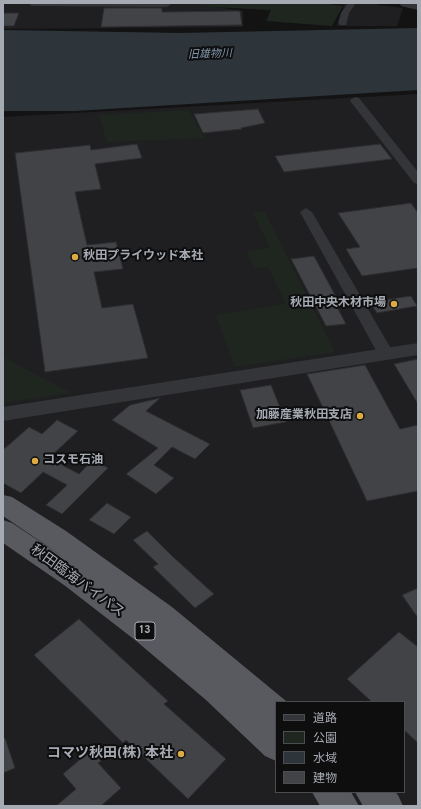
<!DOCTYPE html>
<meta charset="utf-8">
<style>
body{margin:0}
#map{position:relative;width:421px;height:809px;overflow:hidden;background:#131314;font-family:Overpass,"Noto Sans JP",sans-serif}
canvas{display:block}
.frame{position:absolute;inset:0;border:4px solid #a6aab3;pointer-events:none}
.legend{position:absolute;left:275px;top:701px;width:130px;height:92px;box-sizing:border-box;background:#0e0e0f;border:1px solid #4b4c51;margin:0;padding:5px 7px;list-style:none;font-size:12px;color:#a6aab3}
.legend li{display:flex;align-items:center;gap:8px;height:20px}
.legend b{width:20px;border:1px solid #4b4c51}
</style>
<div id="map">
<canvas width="421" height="809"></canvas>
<div class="frame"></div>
<ul class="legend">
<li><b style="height:5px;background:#343538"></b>道路</li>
<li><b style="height:11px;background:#1f2620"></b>公園</li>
<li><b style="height:11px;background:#2d353b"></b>水域</li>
<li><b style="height:11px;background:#424347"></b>建物</li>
</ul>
</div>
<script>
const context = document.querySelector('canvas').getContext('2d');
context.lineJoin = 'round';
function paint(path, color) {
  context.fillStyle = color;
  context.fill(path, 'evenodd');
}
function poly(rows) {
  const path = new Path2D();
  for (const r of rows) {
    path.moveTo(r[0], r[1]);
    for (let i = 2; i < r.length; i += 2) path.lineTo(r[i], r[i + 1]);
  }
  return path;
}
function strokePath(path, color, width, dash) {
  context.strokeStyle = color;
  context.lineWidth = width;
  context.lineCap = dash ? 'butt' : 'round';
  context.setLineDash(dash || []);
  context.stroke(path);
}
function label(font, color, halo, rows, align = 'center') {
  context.font = font + ' Overpass,"Noto Sans JP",sans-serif';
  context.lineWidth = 4;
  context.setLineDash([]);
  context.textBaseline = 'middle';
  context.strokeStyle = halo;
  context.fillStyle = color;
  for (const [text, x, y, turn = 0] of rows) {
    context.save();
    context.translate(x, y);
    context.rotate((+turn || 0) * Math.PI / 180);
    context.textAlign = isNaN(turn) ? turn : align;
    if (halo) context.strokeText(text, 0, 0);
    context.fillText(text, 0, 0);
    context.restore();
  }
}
paint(poly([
 [3,3,190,3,243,11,243,27,3,29],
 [328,3,379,3,378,5,403,8,397,26,337,26,344,5],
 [418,94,418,806,3,806,3,117],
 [276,702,404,702,404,792,276,792]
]), '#1f1f21');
paint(poly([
 [190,3,322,3,343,6,332,26,266,21,271,10,211,7],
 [189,110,204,138,107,142,99,115],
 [265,212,335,352,235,367,216,315,286,304,268,267,254,268,247,251,270,248,253,213],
 [3,357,71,393,3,403]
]), '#1f2620');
paint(poly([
 [418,28,418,90,74,111,3,111,3,30,180,33]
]), '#2d353b');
const building = poly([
 [104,8,162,8,162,12,240,11,242,25,101,27,104,8],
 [3,13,19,13,14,26,3,26,3,13],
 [258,109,265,123,241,128,242,129,203,133,194,114,258,109],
 [137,144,142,158,95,164,101,189,75,192,87,245,116,242,123,269,94,272,102,308,133,304,148,358,45,372,15,153,90,145,91,150,137,144],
 [380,144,392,159,284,172,275,156,380,144],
 [411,203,418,213,418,268,362,276,346,249,360,247,338,213,411,203],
 [314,256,341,306,337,307,346,324,326,326,291,259,314,256],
 [411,296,417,306,377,313,370,302,411,296],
 [418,359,418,404,394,364,418,359],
 [365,365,400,429,418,425,418,491,367,501,307,374,365,365],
 [271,385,286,422,253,428,240,390,271,385],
 [160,398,146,411,210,444,195,459,172,447,154,465,174,478,156,494,126,474,158,448,112,420,130,405,160,398],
 [57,420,78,431,49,458,79,474,93,460,108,468,62,514,46,505,67,485,43,472,21,493,3,483,3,450,29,427,42,434,57,420],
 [107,503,131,517,114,534,89,520,107,503],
 [147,531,171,555,214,594,195,608,153,567,158,564,133,540,147,531],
 [418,588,418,618,402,595,418,588],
 [79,619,168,701,164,704,226,759,188,799,126,740,123,743,34,655,79,619],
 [399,632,418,647,418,743,404,730,404,702,372,702,347,679,399,632],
 [3,738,5,738,15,768,3,773,3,738],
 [91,750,101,761,98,763,121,788,101,806,56,806,76,789,63,774,91,750]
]);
paint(building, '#424347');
strokePath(building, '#2d2d30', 1);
paint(poly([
 [28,3,171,3,171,4,167,7,32,6,28,3],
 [348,3,356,3,349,13,346,25,340,25,338,23,341,13,348,3],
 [400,3,418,4,418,10,401,6,400,3],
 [355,97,359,98,418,172,418,184,414,183,351,102,350,100,355,97],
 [306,208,312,212,394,354,391,357,386,359,381,357,378,354,300,212,306,208]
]), '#343538');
paint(poly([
 [418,343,418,355,3,421,3,407,418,343]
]), '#343538');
paint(poly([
 [3,495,12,497,66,531,172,607,286,701,276,702,276,725,274,724,276,726,276,761,265,756,206,700,135,640,64,585,3,543,3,520,12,523,65,558,3,516,3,495],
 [312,792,351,792,359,806,320,806,312,792],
 [355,792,395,792,398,795,403,806,363,806,355,792]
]), '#585a60');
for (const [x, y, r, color] of [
 [75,257,4,"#dcab43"],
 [394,304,4,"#dcab43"],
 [360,416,4,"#dcab43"],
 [35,461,4,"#dcab43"],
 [181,754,4,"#dcab43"]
]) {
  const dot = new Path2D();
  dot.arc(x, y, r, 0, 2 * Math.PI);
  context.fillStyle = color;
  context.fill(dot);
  strokePath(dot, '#0e0e0f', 1.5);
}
label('italic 11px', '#8096aa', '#0e0e0f', [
 ["旧雄物川",210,55,-2]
]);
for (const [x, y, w] of [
 [145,631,20]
]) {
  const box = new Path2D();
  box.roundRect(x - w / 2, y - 9, w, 18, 3);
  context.fillStyle = '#0e0e0f';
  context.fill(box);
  strokePath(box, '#a6aab3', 1);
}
label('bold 11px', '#a6aab3', null, [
 ["13",145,631]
]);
label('bold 12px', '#a6aab3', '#0e0e0f', [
 ["秋田プライウッド本社",83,257],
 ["秋田中央木材市場",386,304,"right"],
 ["加藤産業秋田支店",352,416,"right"],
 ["コスモ石油",43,461]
], 'left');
label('14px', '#a6aab3', '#0e0e0f', [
 ["秋田臨海バイパス",77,582,36]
]);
label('bold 14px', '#a6aab3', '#0e0e0f', [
 ["コマツ秋田(株) 本社",173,754]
], 'right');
</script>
